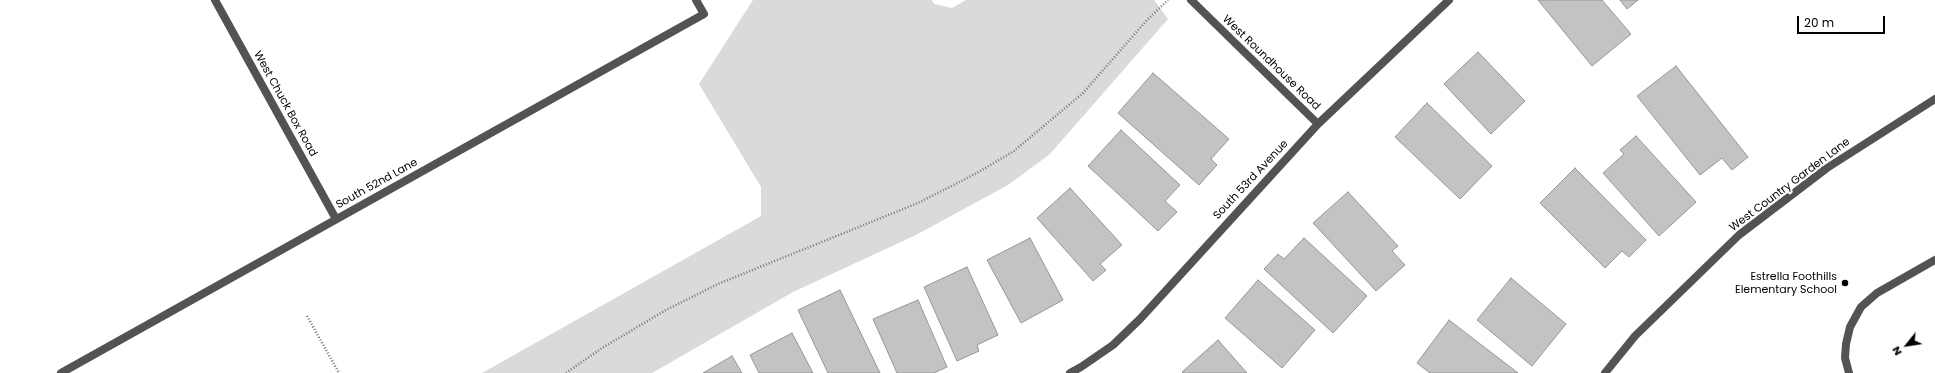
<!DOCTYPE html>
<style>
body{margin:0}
#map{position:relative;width:1935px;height:373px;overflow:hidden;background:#fff;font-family:Poppins,sans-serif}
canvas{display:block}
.north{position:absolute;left:1887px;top:325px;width:40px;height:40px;-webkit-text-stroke:3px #fff;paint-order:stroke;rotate:240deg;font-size:11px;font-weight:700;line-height:16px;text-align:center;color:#000}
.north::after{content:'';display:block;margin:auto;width:14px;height:18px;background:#000;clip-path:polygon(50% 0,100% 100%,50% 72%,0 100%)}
.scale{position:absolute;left:1797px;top:16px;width:88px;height:18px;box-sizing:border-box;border:2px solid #000;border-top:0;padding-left:5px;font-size:12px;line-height:14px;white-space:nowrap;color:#000;-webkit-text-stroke:3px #fff;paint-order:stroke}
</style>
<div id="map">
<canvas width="1935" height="373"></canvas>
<div class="north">N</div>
<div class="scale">20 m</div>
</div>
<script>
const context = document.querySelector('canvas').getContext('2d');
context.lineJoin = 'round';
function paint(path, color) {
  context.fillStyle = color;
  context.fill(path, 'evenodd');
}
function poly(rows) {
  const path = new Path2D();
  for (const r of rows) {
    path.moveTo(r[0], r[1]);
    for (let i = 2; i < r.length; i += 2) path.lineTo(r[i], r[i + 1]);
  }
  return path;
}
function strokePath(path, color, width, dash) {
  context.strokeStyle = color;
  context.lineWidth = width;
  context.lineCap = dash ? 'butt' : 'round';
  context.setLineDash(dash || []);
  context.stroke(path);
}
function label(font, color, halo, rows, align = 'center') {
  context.font = font + ' Poppins,sans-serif';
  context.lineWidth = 4;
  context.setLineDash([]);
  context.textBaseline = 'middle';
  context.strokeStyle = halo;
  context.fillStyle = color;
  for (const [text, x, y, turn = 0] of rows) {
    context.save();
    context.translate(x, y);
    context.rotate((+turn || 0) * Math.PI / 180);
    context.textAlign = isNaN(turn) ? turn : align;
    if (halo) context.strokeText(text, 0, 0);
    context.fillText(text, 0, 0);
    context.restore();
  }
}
paint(poly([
 [753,0,932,0,934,4,952,8,966,0,1154,0,1168,19,1050,154,1008,185,916,235,793,292,652,373,482,373,761,216,761,187,699,84]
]), '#dadada');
const building = poly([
 [1538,0,1602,0,1631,34,1592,66,1538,0],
 [1620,0,1638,0,1627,9,1620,0],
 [1478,52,1525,101,1491,134,1444,84,1478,52],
 [1676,66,1748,157,1732,170,1722,158,1700,175,1637,96,1676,66],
 [1153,73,1229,139,1211,159,1217,165,1199,185,1118,113,1153,73],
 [1427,103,1492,166,1460,199,1395,137,1427,103],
 [1121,130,1180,185,1165,201,1177,212,1158,231,1088,166,1121,130],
 [1636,136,1696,202,1659,236,1603,173,1624,154,1620,150,1636,136],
 [1575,168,1646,240,1629,257,1622,251,1605,268,1540,203,1575,168],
 [1070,188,1122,245,1100,264,1106,270,1093,281,1037,218,1070,188],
 [1348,192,1398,246,1392,251,1405,265,1376,291,1313,223,1348,192],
 [1030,238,1063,300,1021,323,987,260,1030,238],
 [1304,238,1367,296,1333,333,1264,269,1278,254,1284,259,1304,238],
 [967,267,998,335,977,345,979,351,957,361,924,287,967,267],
 [1511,278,1566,324,1532,366,1477,320,1511,278],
 [1258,280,1315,330,1282,368,1225,318,1258,280],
 [840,290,880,373,828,373,798,310,840,290],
 [918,300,947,367,934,373,897,373,873,319,918,300],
 [1449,320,1518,373,1430,373,1417,363,1449,320],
 [792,333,813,373,759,373,750,355,792,333],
 [1218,340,1247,373,1183,373,1182,372,1218,340],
 [732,356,742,373,703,373,732,356]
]);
paint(building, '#c3c3c3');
strokePath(building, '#979797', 1);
strokePath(poly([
 [307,316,339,373],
 [566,373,602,348,666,310,718,284,918,203,977,173,1014,151,1083,93,1147,20,1168,0]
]), '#757575', 2.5, [1, 2]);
strokePath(poly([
 [1849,373,1845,358,1846,344,1850,327,1861,307,1877,293,1935,260]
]), '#535353', 8);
strokePath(poly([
 [215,0,336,219],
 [1191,0,1318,124],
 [61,373,704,14,696,0],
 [1070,373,1081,367,1113,345,1140,319,1318,124,1449,0],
 [1605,373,1635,336,1739,235,1827,168,1935,99]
]), '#535353', 8);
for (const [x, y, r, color] of [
 [1845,283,4,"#000"]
]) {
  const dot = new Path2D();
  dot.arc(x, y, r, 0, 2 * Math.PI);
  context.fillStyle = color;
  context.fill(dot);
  strokePath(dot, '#fff', 1.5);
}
label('11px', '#000', '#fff', [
 ["West Roundhouse Road",1271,63,44],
 ["West Chuck Box Road",285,104,61],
 ["South 53rd Avenue",1251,180,-47],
 ["South 52nd Lane",377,184,-29],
 ["West Country Garden Lane",1790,185,-37]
]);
label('11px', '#000', '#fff', [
 ["Estrella Foothills",1837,277],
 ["Elementary School",1837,290]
], 'right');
</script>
